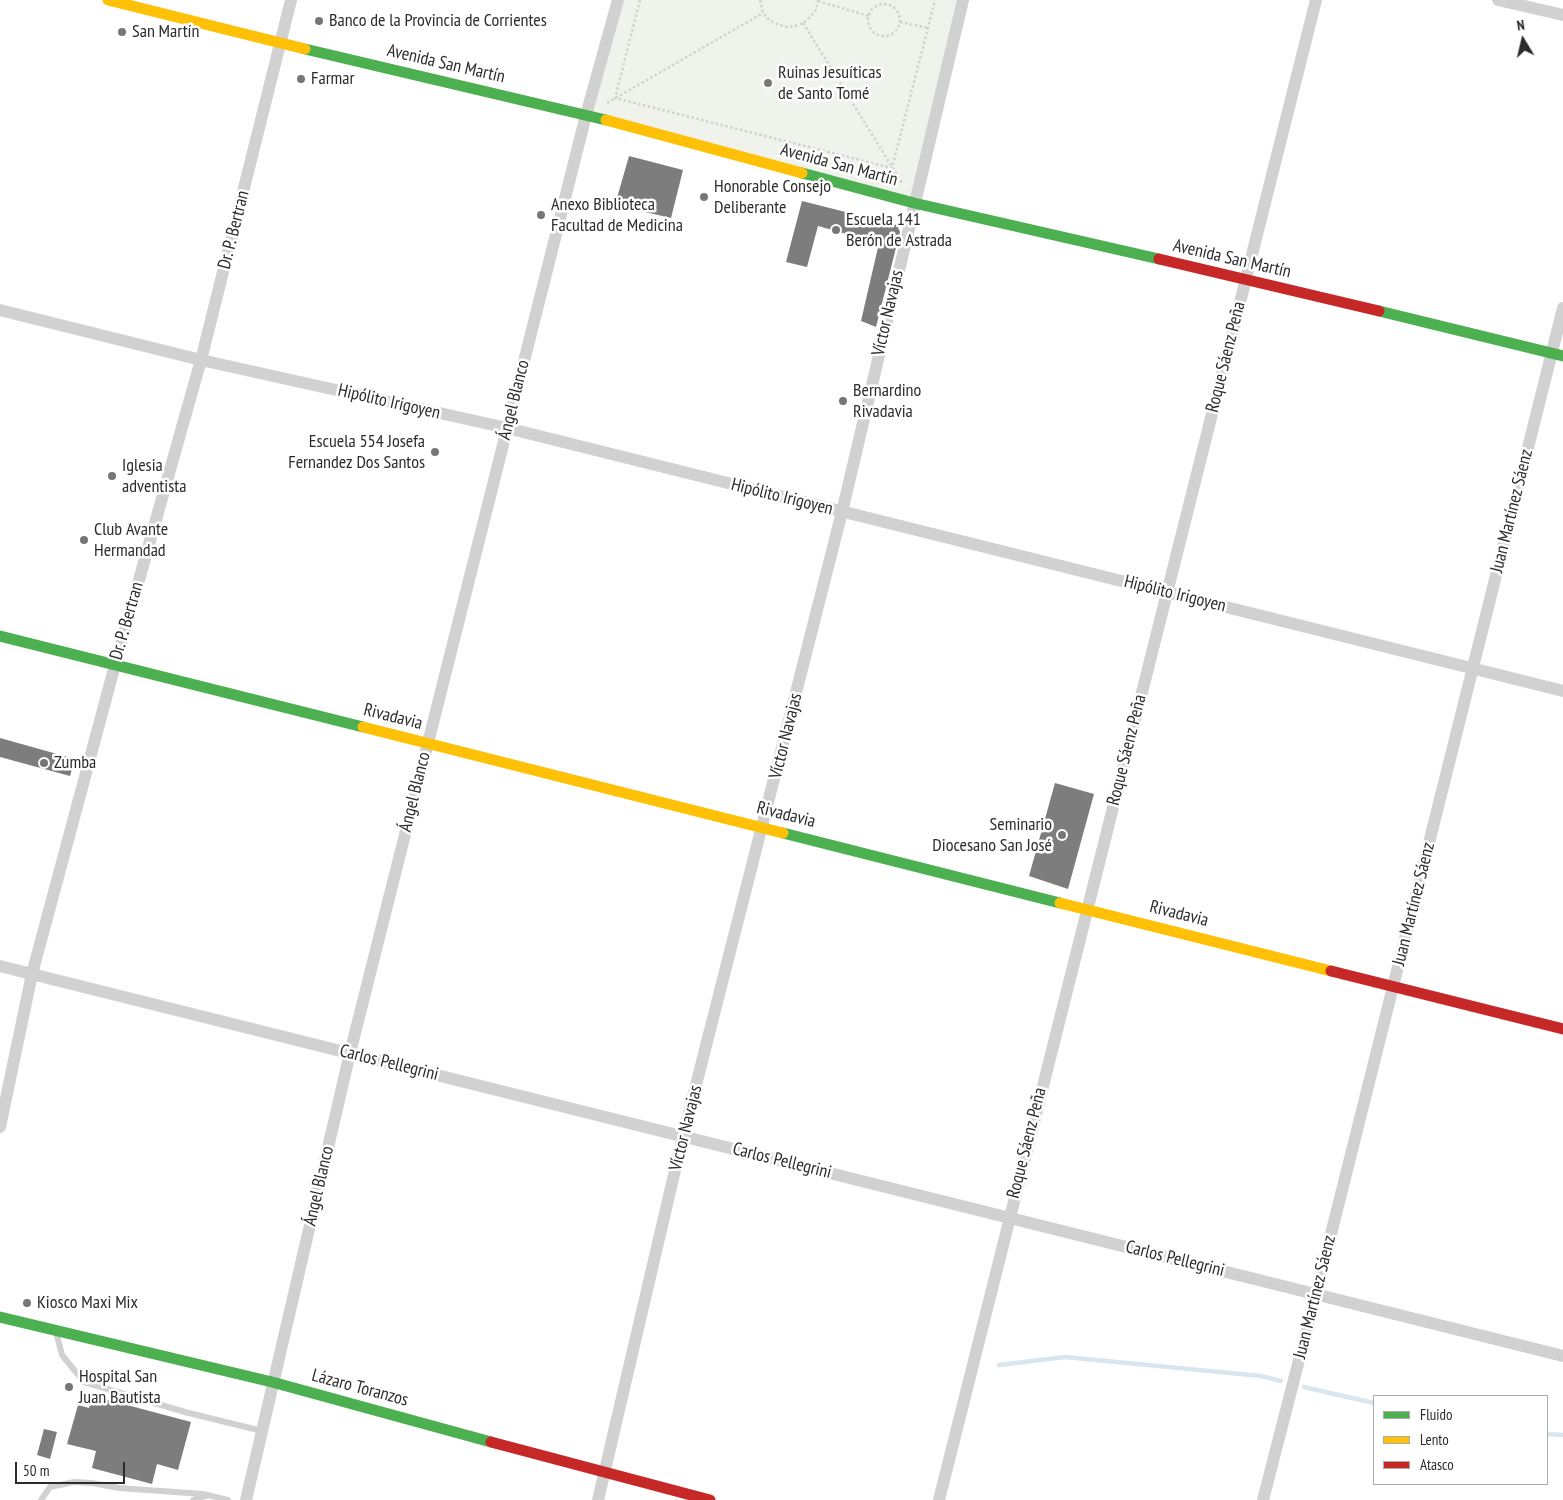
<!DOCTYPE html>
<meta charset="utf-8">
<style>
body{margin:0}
#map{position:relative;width:1563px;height:1500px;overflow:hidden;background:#fff;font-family:"PT Sans Narrow",sans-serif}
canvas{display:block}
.legend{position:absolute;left:1373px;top:1395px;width:175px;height:90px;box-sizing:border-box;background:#fff;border:1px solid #ababab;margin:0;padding:6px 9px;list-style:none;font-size:15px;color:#2c2c2c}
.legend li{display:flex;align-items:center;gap:10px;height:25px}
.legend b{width:25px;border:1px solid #ababab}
.north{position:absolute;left:1498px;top:15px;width:50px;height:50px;-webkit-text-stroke:4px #fff;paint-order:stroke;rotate:351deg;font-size:14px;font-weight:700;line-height:20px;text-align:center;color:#2c2c2c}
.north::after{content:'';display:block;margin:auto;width:18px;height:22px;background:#2c2c2c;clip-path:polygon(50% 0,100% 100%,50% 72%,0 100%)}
.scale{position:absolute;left:15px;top:1462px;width:110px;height:22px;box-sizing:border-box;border:2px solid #2c2c2c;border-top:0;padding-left:6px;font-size:15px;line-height:18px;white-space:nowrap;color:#2c2c2c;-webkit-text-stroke:4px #fff;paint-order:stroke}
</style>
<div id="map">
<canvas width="1563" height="1500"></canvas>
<ul class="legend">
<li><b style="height:6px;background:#4caf50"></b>Fluido</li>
<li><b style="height:6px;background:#ffc107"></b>Lento</li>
<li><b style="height:6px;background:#c62828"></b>Atasco</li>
</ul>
<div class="north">N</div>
<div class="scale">50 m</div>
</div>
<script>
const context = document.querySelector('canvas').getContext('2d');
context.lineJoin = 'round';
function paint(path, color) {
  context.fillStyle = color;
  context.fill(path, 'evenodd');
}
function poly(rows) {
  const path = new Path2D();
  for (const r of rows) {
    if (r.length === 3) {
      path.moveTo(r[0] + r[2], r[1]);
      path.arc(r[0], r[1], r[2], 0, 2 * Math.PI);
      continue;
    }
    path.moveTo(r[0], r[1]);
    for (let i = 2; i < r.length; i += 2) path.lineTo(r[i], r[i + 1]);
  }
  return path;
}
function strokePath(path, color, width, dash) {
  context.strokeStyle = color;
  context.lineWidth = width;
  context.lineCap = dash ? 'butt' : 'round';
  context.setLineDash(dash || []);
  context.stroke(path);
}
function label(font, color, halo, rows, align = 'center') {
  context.font = font + ' "PT Sans Narrow",sans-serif';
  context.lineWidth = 5;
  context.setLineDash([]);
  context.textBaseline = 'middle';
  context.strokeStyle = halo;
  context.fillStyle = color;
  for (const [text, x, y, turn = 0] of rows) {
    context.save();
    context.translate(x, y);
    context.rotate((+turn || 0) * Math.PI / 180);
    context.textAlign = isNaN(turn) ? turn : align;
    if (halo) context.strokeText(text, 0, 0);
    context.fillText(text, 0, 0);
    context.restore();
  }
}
paint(poly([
 [618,0,963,0,914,203,586,115]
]), '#f0f3eb');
strokePath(poly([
 [999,1365,1065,1357,1261,1376,1281,1381],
 [1304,1387,1374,1403],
 [1547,1434,1563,1435]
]), '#dae6ee', 4.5);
paint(poly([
 [629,156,683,170,671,218,615,205],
 [802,201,897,225,900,232,876,327,861,321,879,243,818,226,807,267,786,262],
 [0,738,75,759,70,776,0,757],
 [1055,783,1094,794,1068,889,1029,876],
 [93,1396,191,1422,178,1470,157,1464,152,1484,92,1468,96,1451,67,1444,78,1405,89,1408],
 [44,1429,57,1432,50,1459,37,1455]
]), '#7d7d7d');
strokePath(poly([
 [640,0,615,98,892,168,935,0],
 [760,0,763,13,769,20,777,24,786,27,795,26,803,23,810,17,816,10,818,0],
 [818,1,869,16],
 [884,20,16],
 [900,22,928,28],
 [803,23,902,183],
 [607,103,763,13]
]), '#d1d1d1', 2.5, [2.5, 2.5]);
strokePath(poly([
 [56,1332,62,1355,84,1382,185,1412,262,1431],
 [41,1500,50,1487,74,1482,92,1483,119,1488,203,1494,228,1500],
 [193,1500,206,1496]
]), '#d1d1d1', 6);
strokePath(poly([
 [1498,0,1563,15],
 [0,310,201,360,507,428,1563,691],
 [0,966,1563,1356],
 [0,1127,32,974,115,665,201,360,291,0],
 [246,1500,350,1053,586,115,618,0],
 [598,1500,683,1136,842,512,963,0],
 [939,1500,1316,0],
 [1263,1500,1316,1294,1563,308]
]), '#d1d1d1', 12);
strokePath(poly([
 [305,49,606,120],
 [802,173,914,203,1159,259],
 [1379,311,1563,356],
 [0,636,363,727],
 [783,833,1060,903],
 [0,1317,272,1382,491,1442]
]), '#4caf50', 11);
strokePath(poly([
 [108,0,305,49],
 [606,120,802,173],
 [363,727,783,833],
 [1060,903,1331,971]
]), '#ffc107', 11);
strokePath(poly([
 [1159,259,1379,311],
 [1331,971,1563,1029],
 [491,1442,710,1500]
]), '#c62828', 11);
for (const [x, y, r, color] of [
 [319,21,5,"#767676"],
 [122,32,5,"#767676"],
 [301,79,5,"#767676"],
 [768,83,5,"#767676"],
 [704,197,5,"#767676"],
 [541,215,5,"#767676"],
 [836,230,5,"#767676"],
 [843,401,5,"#767676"],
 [435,452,5,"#767676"],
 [112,476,5,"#767676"],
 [84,540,5,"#767676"],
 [44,763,5,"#767676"],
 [1062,835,5,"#767676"],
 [27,1303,5,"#767676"],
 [69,1387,5,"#767676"]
]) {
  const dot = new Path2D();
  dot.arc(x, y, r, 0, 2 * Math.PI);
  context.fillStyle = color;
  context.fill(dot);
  strokePath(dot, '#fff', 2);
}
label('18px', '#2c2c2c', '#fff', [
 ["Banco de la Provincia de Corrientes",329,21],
 ["San Martín",132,32],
 ["Ruinas Jesuíticas",778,73],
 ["de Santo Tomé",778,94],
 ["Farmar",311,79],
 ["Honorable Consejo",714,187],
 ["Deliberante",714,208],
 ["Anexo Biblioteca",551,205],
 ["Facultad de Medicina",551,226],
 ["Escuela 141",846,220],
 ["Berón de Astrada",846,241],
 ["Bernardino",853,391],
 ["Rivadavia",853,412],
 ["Escuela 554 Josefa",425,442,"right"],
 ["Fernandez Dos Santos",425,463,"right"],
 ["Iglesia",122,466],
 ["adventista",122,487],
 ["Club Avante",94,530],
 ["Hermandad",94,551],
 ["Zumba",54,763],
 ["Seminario",1052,825,"right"],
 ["Diocesano San José",1052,846,"right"],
 ["Kiosco Maxi Mix",37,1303],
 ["Hospital San",79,1377],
 ["Juan Bautista",79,1398]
], 'left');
label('18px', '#2c2c2c', '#fff', [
 ["Avenida San Martín",446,64,13],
 ["Avenida San Martín",839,165,15],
 ["Dr. P. Bertran",234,230,-76],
 ["Avenida San Martín",1232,259,13],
 ["Víctor Navajas",888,313,-77],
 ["Roque Sáenz Peña",1226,357,-76],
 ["Ángel Blanco",514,400,-76],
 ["Hipólito Irigoyen",389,402,13],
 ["Hipólito Irigoyen",782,497,14],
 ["Juan Martínez Sáenz",1512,511,-76],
 ["Hipólito Irigoyen",1175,594,14],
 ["Dr. P. Bertran",127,621,-74],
 ["Rivadavia",393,717,14],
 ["Víctor Navajas",786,736,-76],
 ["Roque Sáenz Peña",1127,750,-76],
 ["Ángel Blanco",415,792,-76],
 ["Rivadavia",786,815,14],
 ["Juan Martínez Sáenz",1414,904,-76],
 ["Rivadavia",1179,914,14],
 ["Carlos Pellegrini",389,1063,14],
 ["Víctor Navajas",686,1128,-76],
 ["Roque Sáenz Peña",1027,1143,-76],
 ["Carlos Pellegrini",782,1161,14],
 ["Ángel Blanco",319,1186,-77],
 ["Carlos Pellegrini",1175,1259,14],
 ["Juan Martínez Sáenz",1315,1297,-76],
 ["Lázaro Toranzos",360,1388,15]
]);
</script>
